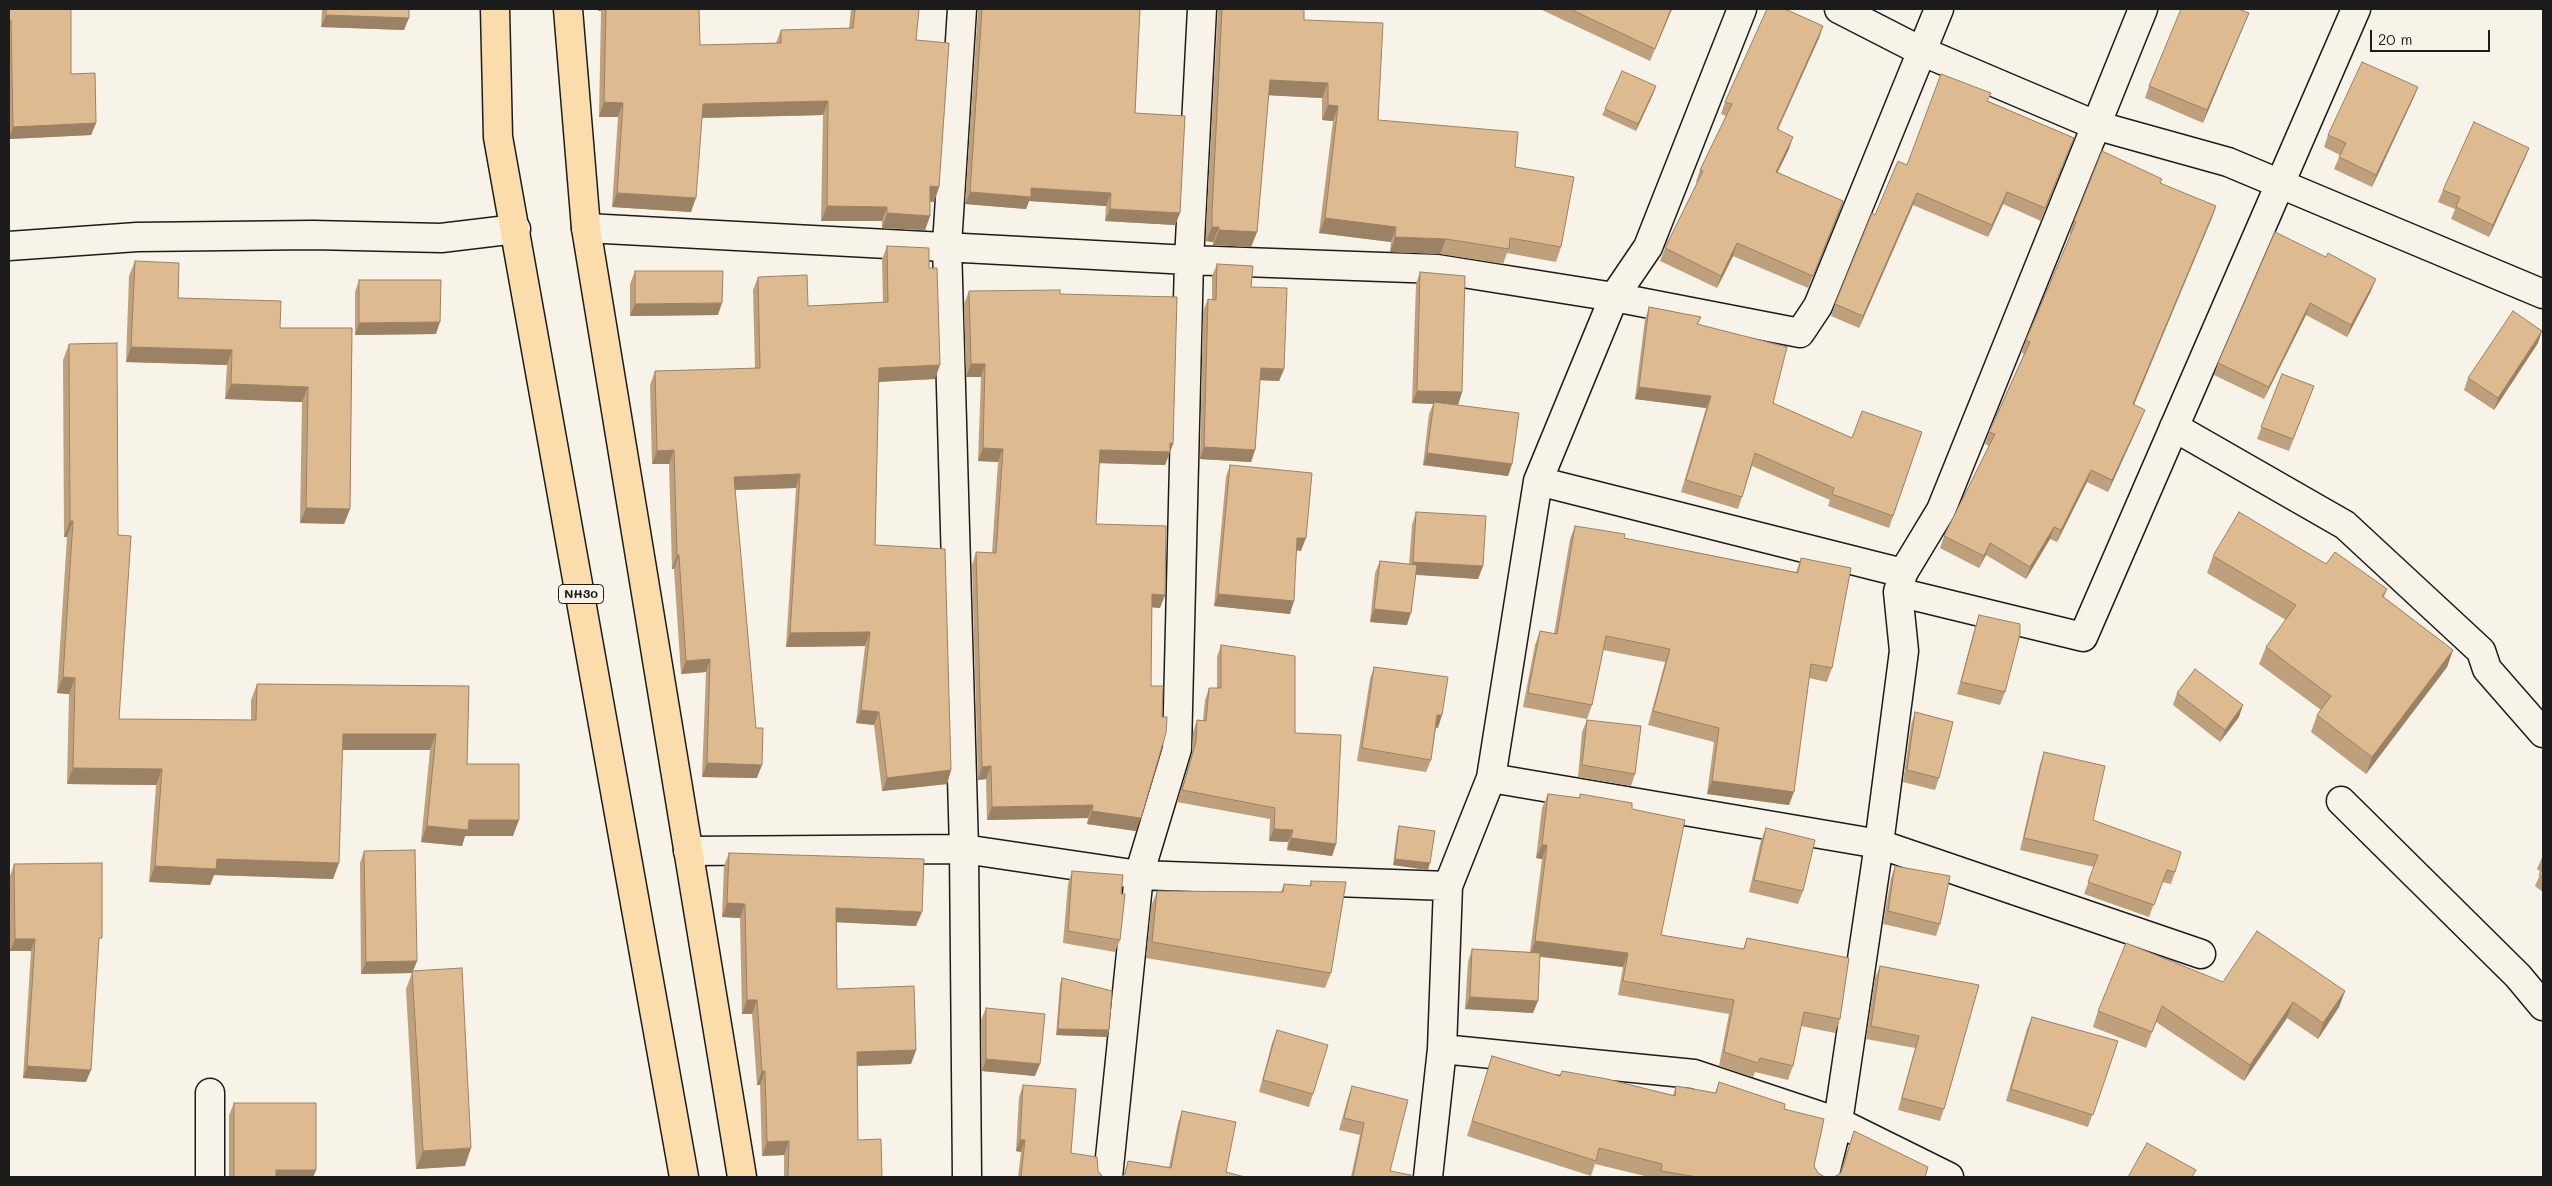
<!DOCTYPE html>
<style>
body{margin:0}
#map{position:relative;width:2552px;height:1186px;overflow:hidden;background:#f7f3e8;font-family:Mali,sans-serif}
canvas{display:block}
.frame{position:absolute;inset:0;border:10px solid #1c1c1c;pointer-events:none}
.scale{position:absolute;left:2370px;top:30px;width:120px;height:22px;box-sizing:border-box;border:2px solid #1c1c1c;border-top:0;padding-left:6px;font-size:15px;line-height:18px;white-space:nowrap;color:#1c1c1c;-webkit-text-stroke:4px #f7f3e8;paint-order:stroke}
</style>
<div id="map">
<canvas width="2552" height="1186"></canvas>
<div class="frame"></div>
<div class="scale">20 m</div>
</div>
<script>
const context = document.querySelector('canvas').getContext('2d');
context.lineJoin = 'round';
function poly(rows) {
  const path = new Path2D();
  for (const r of rows) {
    path.moveTo(r[0], r[1]);
    for (let i = 2; i < r.length; i += 2) path.lineTo(r[i], r[i + 1]);
  }
  return path;
}
function strokePath(path, color, width, dash) {
  context.strokeStyle = color;
  context.lineWidth = width;
  context.lineCap = dash ? 'butt' : 'round';
  context.setLineDash(dash || []);
  context.stroke(path);
}
function paint(path, color) {
  context.fillStyle = color;
  context.fill(path, 'evenodd');
}
function label(font, color, halo, rows, align = 'center') {
  context.font = font + ' Mali,sans-serif';
  context.lineWidth = 4;
  context.setLineDash([]);
  context.textBaseline = 'middle';
  context.strokeStyle = halo;
  context.fillStyle = color;
  for (const [text, x, y, turn = 0] of rows) {
    context.save();
    context.translate(x, y);
    context.rotate((+turn || 0) * Math.PI / 180);
    context.textAlign = isNaN(turn) ? turn : align;
    if (halo) context.strokeText(text, 0, 0);
    context.fillText(text, 0, 0);
    context.restore();
  }
}
const street = poly([
 [962,9,947,245,964,849,967,1177],
 [1839,9,1921,51,2095,125,2228,162,2543,294],
 [586,228,1189,260,1438,269,1614,297,1648,247,1742,9],
 [9,246,137,237,313,235,441,238,516,229],
 [2174,427,2345,525,2481,651,2487,669,2543,733],
 [1538,481,1903,573],
 [1898,592,2083,637,2356,9],
 [1491,778,1879,844,2201,954],
 [2341,801,2518,976,2543,1006],
 [688,851,964,849,1139,875,1448,886],
 [1442,1049,1694,1074,1838,1122,1949,1177],
 [210,1177,210,1093],
 [1108,1177,1139,875,1177,749,1189,260,1202,9],
 [1428,1177,1442,1049,1448,886,1491,778,1538,481,1614,297,1800,333,1818,306,1939,9],
 [1824,1177,1838,1122,1879,844,1904,651,1898,592,1903,573,1941,510,2143,9]
]);
const highway = poly([
 [495,9,498,137,684,1177],
 [568,9,586,228,742,1177]
]);
strokePath(street, '#1c1c1c', 31);
strokePath(highway, '#1c1c1c', 31);
strokePath(street, '#f7f3e8', 28);
strokePath(highway, '#faddab', 28);
paint(poly([
 [9,9,71,74,96,123,91,135,9,139],
 [322,9,409,9,404,30,321,27],
 [598,9,699,9,700,45,776,43,781,30,849,29,851,9,919,9,916,40,939,187,934,202,930,201,930,216,925,230,882,228,882,221,821,221,823,115,702,118,691,212,612,207,618,117,599,117,601,11,598,11],
 [978,9,1140,9,1135,113,1180,213,1175,225,1105,221,1106,206,1029,201,1026,209,965,204],
 [1218,9,1304,9,1304,20,1378,120,1515,167,1561,247,1556,262,1507,253,1503,264,1440,254,1390,252,1391,242,1319,233,1333,121,1322,120,1322,98,1268,95,1257,232,1251,247,1213,245,1213,242,1206,241,1206,227],
 [1540,9,1672,9,1650,61],
 [2244,25,2203,123,2145,98,2149,86],
 [1823,26,1819,38,1778,130,1789,149,1777,172,1843,201,1808,288,1733,256,1717,288,1660,261,1665,248,1697,183,1696,182,1700,170,1726,116,1721,114,1725,102],
 [2418,87,2413,99,2372,187,2334,169,2340,155,2324,147,2328,135],
 [1654,92,1636,131,1602,115,1605,109],
 [1988,101,2074,138,2041,221,2003,204,1988,237,1913,205,1859,328,1831,316,1835,304,1875,215,1907,165],
 [2529,148,2524,160,2489,237,2451,219,2455,209,2438,202,2443,190],
 [2160,184,2216,206,2134,405,2140,422,2108,492,2087,482,2057,542,2050,539,2026,579,1986,555,1979,568,1940,548,1944,536,1989,446,1985,444,1989,432,2024,354,2021,352,2026,340,2071,234,2069,233,2074,221],
 [2275,232,2371,291,2347,337,2306,315,2264,399,2214,375,2218,363],
 [887,246,929,268,935,379,878,382,875,545,951,770,947,784,882,791,874,725,856,723,865,646,786,647,796,488,735,490,757,778,702,777,706,672,681,674,674,569,672,569,669,464,652,464,650,385,655,371,755,369,753,290,758,277,808,306,883,302,882,259],
 [135,261,178,298,280,328,352,328,350,509,344,524,300,523,302,402,225,399,227,365,126,362,129,276],
 [1217,264,1251,287,1284,369,1279,381,1260,380,1255,450,1251,462,1200,459,1203,311,1208,299,1212,299,1212,276],
 [635,271,718,315,630,316,630,284],
 [1420,272,1462,392,1458,405,1512,464,1508,476,1423,465,1429,414,1433,404,1412,403,1416,284],
 [359,280,436,334,355,335,355,292],
 [969,291,1060,294,1173,444,1165,465,1099,463,1096,524,1160,608,1152,607,1136,831,1087,824,1088,818,987,820,986,779,978,780,972,565,976,552,992,553,998,462,978,461,981,377,966,377,964,304],
 [1649,307,1701,317,1698,324,1773,403,1852,438,1922,432,1889,528,1828,506,1830,500,1752,466,1738,509,1681,492,1706,408,1635,399,1645,319],
 [2538,343,2494,410,2464,390,2468,378],
 [69,344,118,535,119,719,251,720,251,700,257,684,469,686,467,764,513,836,465,836,462,846,421,842,430,750,342,750,333,879,214,875,210,885,149,882,156,785,67,784,69,694,57,693,67,537,64,537,63,360],
 [2282,374,2314,386,2289,451,2257,439],
 [1230,465,1301,551,1297,550,1290,614,1214,606,1226,477],
 [1416,512,1483,566,1478,579,1416,575,1407,625,1370,622,1375,573,1380,561,1409,564,1412,525],
 [1575,526,1624,538,1796,572,1801,558,1832,668,1827,682,1809,678,1789,805,1707,794,1714,742,1648,725,1665,662,1603,650,1592,705,1587,719,1523,707,1535,645,1540,631,1554,634,1570,539],
 [2213,556,2326,564,2387,589,2384,597,2453,650,2447,667,2366,774,2311,732,2317,715,2321,710,2259,664,2266,647,2286,620,2207,573],
 [1979,615,2005,692,2000,705,1957,694,1975,627],
 [1221,645,1295,733,1336,844,1332,856,1287,850,1288,842,1269,841,1270,819,1177,802,1192,754,1193,732,1197,720,1203,720,1205,700,1209,688,1217,688,1217,657],
 [1374,667,1438,728,1436,727,1431,760,1426,772,1357,761,1370,679],
 [2177,693,2239,717,2220,742,2173,705],
 [1915,712,1939,778,1935,790,1903,782,1911,725],
 [1587,720,1635,774,1631,786,1578,777,1582,732],
 [2044,752,2093,820,2175,872,2171,884,2162,882,2149,917,2084,894,2094,867,2020,850,2040,764],
 [1548,794,1579,798,1580,794,1632,809,1661,935,1743,949,1747,938,1840,1019,1835,1033,1801,1026,1793,1066,1788,1080,1755,1072,1753,1077,1719,1066,1729,1014,1618,995,1623,967,1540,957,1533,1013,1465,1009,1468,962,1472,949,1530,952,1542,859,1536,858,1542,808],
 [1399,826,1428,870,1393,865,1397,832],
 [1766,828,1803,891,1798,904,1749,892,1761,840],
 [364,851,417,961,413,971,465,1166,416,1169,406,989,412,973,361,974,360,863],
 [729,853,916,926,837,922,837,989,916,1050,911,1064,857,1066,858,1140,882,1177,784,1177,784,1155,762,1156,760,1085,757,1085,752,1014,742,1014,740,918,722,917,724,866],
 [2543,855,2543,892,2535,886,2541,872,2537,869],
 [14,864,86,1082,23,1078,31,951,10,951,10,876],
 [1895,866,1940,924,1936,936,1883,924,1891,878],
 [1072,871,1121,894,1120,940,1115,952,1063,943,1068,884],
 [1311,881,1331,973,1325,988,1146,958,1151,907,1157,891,1281,892,1284,884,1309,886],
 [1880,966,1979,985,1944,1109,1940,1121,1898,1110,1915,1048,1866,1039,1875,978],
 [1062,978,1109,1030,1107,1037,1056,1035,1060,984],
 [2223,982,2345,991,2339,1007,2318,1039,2287,1018,2244,1081,2156,1022,2146,1048,2093,1027,2098,1011],
 [986,1008,1035,1076,982,1071,981,1020],
 [2032,1017,2118,1041,2088,1127,2006,1101,2027,1029],
 [1277,1030,1313,1094,1309,1107,1259,1092,1272,1043],
 [1492,1056,1560,1076,1562,1071,1673,1095,1676,1086,1715,1093,1719,1082,1784,1109,1818,1173,1825,1177,1834,1177,1840,1173,1854,1131,1925,1177,1649,1177,1595,1164,1591,1176,1467,1136],
 [1023,1085,1071,1153,1098,1171,1103,1177,1018,1177,1021,1152,1016,1151,1019,1097],
 [1352,1086,1390,1171,1411,1177,1351,1177,1360,1135,1339,1130,1348,1098],
 [234,1103,316,1170,313,1177,229,1177,229,1115],
 [1182,1111,1226,1172,1124,1175,1128,1161,1169,1167,1178,1123]
]), '#bfa07c');
paint(poly([
 [599,9,602,9,601,11,598,11],
 [1671,9,1672,9,1650,61,1655,49],
 [2249,13,2244,25,2203,123,2207,110],
 [326,15,409,18,404,30,321,27],
 [1823,26,1819,38,1772,141,1777,129],
 [1270,80,1328,83,1322,98,1264,95],
 [1656,86,1654,92,1636,131,1638,124],
 [2418,87,2413,99,2372,187,2376,175],
 [828,101,823,115,697,118,703,104],
 [604,102,623,103,618,117,599,117],
 [1328,105,1338,106,1333,121,1322,120],
 [96,123,91,135,9,139,13,127],
 [1793,137,1789,149,1772,184,1776,172],
 [2529,148,2524,160,2489,237,2493,225],
 [930,186,939,187,934,202,925,201],
 [1031,188,1111,193,1106,206,1029,201,1026,209,965,204,970,192],
 [2007,192,2003,204,1988,237,1992,225],
 [617,193,696,198,691,212,612,207],
 [1917,193,1913,205,1859,328,1863,316],
 [1843,201,1839,213,1808,288,1813,276],
 [827,206,887,207,882,221,821,221],
 [2216,206,2212,218,2129,416,2133,404],
 [1110,209,1180,213,1175,225,1105,221],
 [887,213,930,216,925,230,882,228],
 [1325,218,1396,227,1391,242,1319,233],
 [1212,227,1219,227,1213,242,1206,241],
 [1219,230,1257,232,1251,247,1213,245],
 [1395,237,1446,239,1440,254,1390,252],
 [1737,243,1733,256,1717,288,1721,276],
 [2376,279,2371,291,2347,337,2351,325],
 [722,303,718,315,630,316,635,304],
 [2310,303,2306,315,2264,399,2269,387],
 [440,322,436,334,355,335,359,323],
 [2542,331,2538,343,2494,410,2498,398],
 [131,347,232,350,227,365,126,362],
 [971,364,985,364,981,377,966,377],
 [940,365,935,379,874,382,879,368],
 [1261,368,1284,369,1279,381,1257,380],
 [231,384,308,387,302,402,225,399],
 [1639,387,1711,396,1706,408,1635,399],
 [1417,391,1462,392,1458,405,1412,403],
 [2145,410,2140,422,2108,492,2112,480],
 [1170,443,1173,444,1165,465,1095,463,1100,450],
 [1204,447,1255,450,1251,462,1200,459],
 [983,448,1003,449,998,462,978,461],
 [674,450,669,464,652,464,657,451],
 [1427,453,1512,464,1508,476,1423,465],
 [2091,470,2087,482,2057,542,2061,530],
 [800,474,796,488,729,490,734,477],
 [306,508,350,509,344,524,300,523],
 [70,521,73,521,67,537,64,537],
 [2054,527,2050,539,2026,579,2030,567],
 [1297,538,1306,538,1301,551,1293,550],
 [1990,543,1986,555,1979,568,1984,556],
 [677,555,679,555,674,569,672,569],
 [1413,562,1483,566,1478,579,1409,574],
 [1152,594,1165,595,1160,608,1147,607],
 [1218,594,1294,601,1290,614,1214,606],
 [1374,609,1411,613,1407,625,1370,622],
 [870,632,865,646,786,647,790,633],
 [2453,650,2447,667,2366,774,2372,757],
 [710,659,706,672,681,674,686,661],
 [63,677,75,678,69,694,57,693],
 [2243,705,2239,717,2220,742,2225,730],
 [861,710,879,712,874,725,856,723],
 [1437,715,1442,715,1438,728,1433,727],
 [343,734,436,734,430,750,337,750],
 [707,763,762,765,757,778,702,777],
 [991,766,986,779,978,780,982,767],
 [73,768,162,769,156,785,67,784],
 [951,770,947,784,882,791,887,778],
 [1712,781,1794,792,1789,805,1707,794],
 [1093,805,1088,818,987,820,992,807],
 [1092,811,1141,818,1136,831,1087,824],
 [469,820,519,820,513,836,465,836,462,846,421,842,427,826],
 [1274,829,1293,830,1288,842,1269,841],
 [1291,838,1336,844,1332,856,1287,850],
 [1542,845,1547,845,1542,859,1536,858],
 [217,859,339,863,333,879,214,875,210,885,149,882,155,866],
 [1395,859,1430,863,1428,870,1393,865],
 [727,903,745,904,740,918,722,917],
 [836,908,922,912,916,926,831,922],
 [15,939,35,939,31,951,10,951],
 [1535,941,1628,953,1623,967,1530,955],
 [417,961,412,973,361,974,366,962],
 [2345,991,2339,1007,2318,1039,2323,1023],
 [1470,997,1538,1001,1533,1013,1465,1009],
 [747,1000,757,1000,752,1014,742,1014],
 [2293,1002,2287,1018,2244,1081,2250,1065],
 [1058,1029,1109,1030,1107,1037,1056,1035],
 [916,1050,911,1064,852,1066,857,1052],
 [986,1059,1040,1064,1035,1076,982,1071],
 [27,1066,91,1070,86,1082,23,1078],
 [762,1071,765,1071,760,1085,757,1085],
 [1020,1140,1025,1140,1021,1152,1016,1151],
 [789,1141,784,1155,762,1156,767,1142],
 [471,1148,465,1166,416,1169,423,1151],
 [276,1170,316,1170,313,1177,273,1177]
]), '#9b8265');
const building = poly([
 [9,9,71,9,71,74,95,73,96,123,13,127,11,20,9,20,9,9],
 [326,9,409,9,409,18,326,15,326,9],
 [606,9,699,9,700,45,781,43,781,30,853,28,855,9,919,9,916,40,949,43,939,187,930,186,930,216,887,213,887,207,827,206,828,101,703,104,696,198,617,193,623,103,604,102,606,9],
 [982,9,1140,9,1135,113,1185,116,1180,213,1110,209,1111,193,1031,188,1031,197,970,192,982,9],
 [1222,9,1304,9,1304,20,1383,23,1378,120,1518,132,1515,167,1574,177,1561,247,1510,238,1509,249,1446,239,1395,237,1396,227,1325,218,1338,106,1328,105,1328,83,1270,80,1257,232,1219,230,1219,227,1212,227,1212,212,1222,9],
 [1570,9,1671,9,1655,49,1570,9],
 [1767,9,1785,9,1823,26,1777,129,1793,137,1776,172,1843,201,1813,276,1737,243,1721,276,1665,248,1703,171,1700,170,1732,104,1725,102,1767,9],
 [2181,9,2239,9,2249,13,2207,110,2149,86,2181,9],
 [2362,62,2418,87,2376,175,2339,157,2346,143,2328,135,2362,62],
 [1622,71,1656,86,1638,124,1605,109,1622,71],
 [1941,74,1991,93,1987,101,2074,138,2045,208,2007,192,1992,225,1917,193,1863,316,1835,304,1872,213,1875,215,1898,161,1907,165,1941,74],
 [2474,122,2529,148,2493,225,2456,207,2460,197,2443,190,2474,122],
 [2102,151,2162,179,2160,183,2216,206,2133,404,2145,410,2112,480,2091,470,2061,530,2054,527,2030,567,1990,543,1984,556,1944,536,1995,434,1989,432,2030,342,2026,340,2076,222,2074,221,2102,151],
 [2275,232,2326,257,2328,253,2376,279,2351,325,2310,303,2269,387,2218,363,2275,232],
 [887,246,929,248,929,268,937,268,940,365,879,368,875,545,945,549,951,770,887,778,879,712,861,710,870,632,790,633,800,474,734,477,756,728,763,728,762,765,707,763,710,659,686,661,679,555,677,555,674,450,657,451,655,371,760,368,758,277,807,275,808,306,888,302,887,246],
 [135,261,179,263,178,298,281,301,280,328,352,328,350,509,306,508,308,387,231,384,232,350,131,347,135,261],
 [1217,264,1253,266,1251,287,1287,288,1284,369,1261,368,1255,450,1204,447,1208,299,1216,300,1217,264],
 [635,271,723,271,722,303,635,304,635,271],
 [1420,272,1465,276,1462,392,1417,391,1420,272],
 [359,280,441,280,440,322,359,323,359,280],
 [1060,290,1060,294,1177,297,1173,444,1170,443,1170,452,1100,450,1096,524,1166,526,1165,595,1152,594,1151,686,1163,686,1162,717,1167,717,1166,733,1141,818,1092,811,1093,805,992,807,991,766,982,767,976,552,996,553,1003,449,983,448,985,364,971,364,969,291,1060,290],
 [1649,307,1701,317,1697,324,1787,347,1773,403,1852,438,1862,411,1922,432,1893,516,1832,494,1834,488,1755,453,1742,497,1686,480,1711,396,1639,387,1649,307],
 [2513,311,2542,331,2498,398,2468,378,2513,311],
 [117,343,118,535,131,536,119,719,256,720,257,684,469,686,467,764,519,764,519,820,469,820,468,830,427,826,436,734,343,734,339,863,217,859,216,869,155,866,162,769,73,768,75,678,63,677,73,521,70,521,69,344,117,343],
 [2282,374,2314,386,2293,439,2261,427,2282,374],
 [1434,402,1519,413,1512,464,1427,453,1434,402],
 [1230,465,1312,473,1306,538,1297,538,1294,601,1218,594,1230,465],
 [1416,512,1486,516,1483,566,1413,562,1416,512],
 [2239,512,2326,564,2335,552,2387,589,2382,596,2453,650,2372,757,2317,715,2331,696,2266,647,2296,605,2213,556,2239,512],
 [1575,526,1625,534,1624,538,1798,573,1801,558,1851,568,1832,668,1811,664,1794,792,1712,781,1719,728,1653,711,1670,649,1606,636,1592,705,1528,693,1540,631,1557,634,1575,526],
 [1380,561,1417,565,1411,613,1374,609,1380,561],
 [1979,615,2020,624,2020,634,2005,692,1961,682,1979,615],
 [1221,645,1295,656,1295,733,1341,735,1336,844,1291,838,1293,830,1274,829,1275,808,1182,790,1196,742,1197,720,1206,721,1209,688,1221,688,1221,645],
 [1374,667,1448,677,1442,715,1437,715,1431,760,1362,748,1374,667],
 [2195,669,2243,705,2225,730,2177,693,2195,669],
 [1915,712,1953,722,1939,778,1907,770,1915,712],
 [1587,720,1641,726,1635,774,1582,765,1587,720],
 [2044,752,2105,766,2093,820,2181,852,2175,872,2167,870,2154,905,2088,882,2098,855,2024,838,2044,752],
 [1548,794,1580,798,1580,794,1632,803,1632,809,1685,820,1661,935,1744,949,1747,938,1849,958,1840,1019,1804,1012,1793,1066,1760,1058,1758,1063,1724,1052,1734,1000,1623,981,1628,953,1535,941,1547,845,1542,845,1548,794],
 [1399,826,1435,831,1430,863,1395,859,1399,826],
 [1766,828,1815,840,1803,891,1754,880,1766,828],
 [415,850,417,961,366,962,364,851,415,850],
 [729,853,924,859,922,912,836,908,837,989,914,986,916,1050,857,1052,858,1140,881,1139,882,1177,788,1177,789,1141,767,1142,765,1071,762,1071,757,1000,747,1000,745,904,727,903,729,853],
 [102,863,102,938,99,938,91,1070,27,1066,35,939,15,939,14,864,102,863],
 [1895,866,1950,876,1940,924,1888,911,1895,866],
 [2543,869,2543,877,2539,874,2543,869],
 [1072,871,1123,875,1121,894,1125,894,1120,940,1068,931,1072,871],
 [1311,881,1346,882,1331,973,1152,942,1157,891,1283,892,1284,884,1311,886,1311,881],
 [2257,931,2345,991,2323,1023,2293,1002,2250,1065,2162,1006,2152,1032,2098,1011,2126,943,2223,982,2257,931],
 [1472,949,1540,953,1538,1001,1470,997,1472,949],
 [1880,966,1979,985,1944,1109,1902,1098,1919,1036,1871,1026,1880,966],
 [462,968,471,1148,423,1151,412,971,462,968],
 [1062,978,1112,991,1109,1030,1058,1029,1062,978],
 [986,1008,1045,1014,1040,1064,986,1059,986,1008],
 [2032,1017,2118,1041,2093,1115,2011,1089,2032,1017],
 [1277,1030,1328,1045,1313,1094,1263,1080,1277,1030],
 [1492,1056,1560,1076,1562,1071,1607,1079,1675,1096,1676,1086,1716,1093,1719,1082,1785,1104,1784,1109,1824,1119,1814,1166,1818,1173,1825,1177,1834,1177,1841,1173,1854,1131,1928,1167,1925,1177,1697,1177,1661,1171,1662,1164,1599,1148,1596,1161,1472,1121,1492,1056],
 [1023,1085,1076,1089,1071,1153,1097,1157,1098,1171,1103,1177,1021,1177,1025,1140,1020,1140,1023,1085],
 [1352,1086,1408,1100,1390,1171,1411,1175,1411,1177,1353,1177,1364,1123,1344,1118,1352,1086],
 [234,1103,316,1103,316,1170,276,1170,276,1177,234,1177,234,1103],
 [1182,1111,1236,1122,1226,1172,1245,1177,1121,1177,1125,1174,1128,1161,1171,1168,1182,1111],
 [2147,1143,2196,1170,2192,1177,2128,1177,2147,1143]
]);
paint(building, '#deba90');
strokePath(building, '#9b8265', 1);
for (const [x, y, w] of [
 [581,594,45]
]) {
  const box = new Path2D();
  box.roundRect(x - w / 2, y - 9.5, w, 19, 4);
  context.fillStyle = '#f7f3e8';
  context.fill(box);
  strokePath(box, '#1c1c1c', 1);
}
label('bold 12px', '#1c1c1c', null, [
 ["NH30",581,594]
]);
</script>
